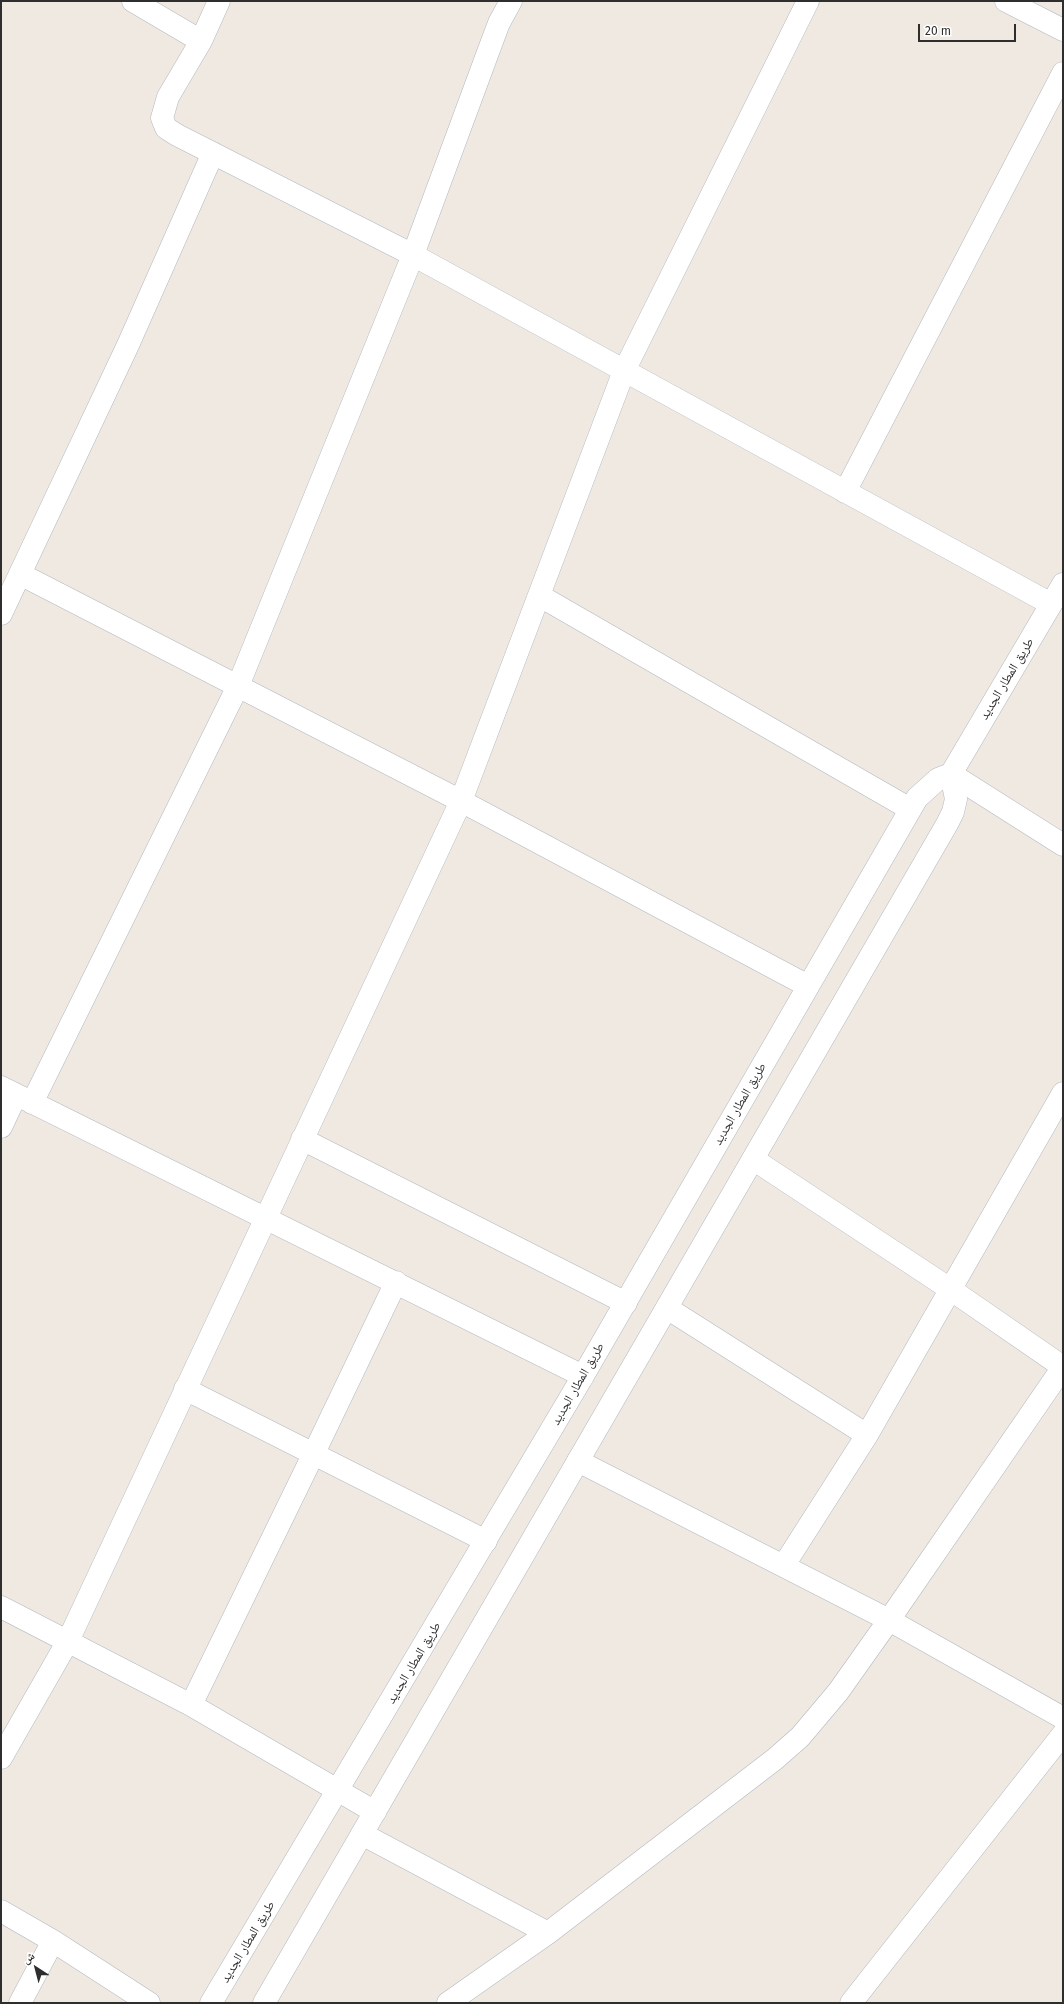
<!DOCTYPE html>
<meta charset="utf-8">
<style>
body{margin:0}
#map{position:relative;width:1064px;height:2004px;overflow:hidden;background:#efe9e1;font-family:"Fira Sans","Noto Naskh Arabic",sans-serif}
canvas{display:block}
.frame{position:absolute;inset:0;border:2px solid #2e2e2e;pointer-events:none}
.north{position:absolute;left:16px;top:1948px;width:40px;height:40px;-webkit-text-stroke:3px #fff;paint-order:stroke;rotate:324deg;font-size:11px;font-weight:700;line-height:16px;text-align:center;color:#2e2e2e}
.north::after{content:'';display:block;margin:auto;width:14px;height:18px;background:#2e2e2e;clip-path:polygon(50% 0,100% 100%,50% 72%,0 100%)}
.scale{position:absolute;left:918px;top:24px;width:98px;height:18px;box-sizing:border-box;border:2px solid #2e2e2e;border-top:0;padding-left:5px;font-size:12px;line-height:14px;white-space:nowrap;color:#2e2e2e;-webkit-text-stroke:3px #fff;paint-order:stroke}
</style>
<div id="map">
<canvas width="1064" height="2004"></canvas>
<div class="frame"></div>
<div class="north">ش</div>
<div class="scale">20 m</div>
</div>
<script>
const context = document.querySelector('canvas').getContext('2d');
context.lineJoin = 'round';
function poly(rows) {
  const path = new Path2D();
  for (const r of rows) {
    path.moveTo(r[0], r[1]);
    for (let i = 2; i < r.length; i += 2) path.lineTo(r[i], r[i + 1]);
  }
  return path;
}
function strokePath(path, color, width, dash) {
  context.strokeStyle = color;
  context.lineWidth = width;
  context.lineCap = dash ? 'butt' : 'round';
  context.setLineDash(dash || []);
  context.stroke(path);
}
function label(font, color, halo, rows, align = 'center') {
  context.font = font + ' "Fira Sans","Noto Naskh Arabic",sans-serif';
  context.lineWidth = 3;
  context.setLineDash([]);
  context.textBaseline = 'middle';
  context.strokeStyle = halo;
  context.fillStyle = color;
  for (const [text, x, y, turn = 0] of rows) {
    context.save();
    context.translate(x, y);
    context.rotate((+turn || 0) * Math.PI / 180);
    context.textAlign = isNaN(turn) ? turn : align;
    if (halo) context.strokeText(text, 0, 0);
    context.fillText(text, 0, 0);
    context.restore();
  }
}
const minor = poly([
 [133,1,201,41],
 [219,1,201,41,168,97,162,118,166,128,177,135,413,255,1051,604],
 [1006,1,1063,30],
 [845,492,1063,73],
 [20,574,461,801,808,986],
 [540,596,910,809],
 [1,614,128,345,213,153],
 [951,774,1063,845],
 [1,1087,583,1376],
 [32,1103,238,686,413,255,487,55,499,23,511,1],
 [1,1127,16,1095],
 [302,1139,626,1303],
 [753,1159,950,1289,1063,1367],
 [667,1308,867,1435],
 [185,1389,486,1541],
 [578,1461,889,1620,1063,1718],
 [784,1565,867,1435,1063,1093],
 [1,1607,191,1705,375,1812],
 [191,1705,314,1453,396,1282],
 [1,1758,68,1641,461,801,624,371,808,1],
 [362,1834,548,1933],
 [1,1911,53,1941,149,2003],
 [20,2003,53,1941],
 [448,2003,548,1933,775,1759,800,1737,838,1692,889,1620,1063,1367],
 [851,2003,1063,1734]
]);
const tertiary = poly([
 [211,2003,583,1376,917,798,938,779,951,774,1063,584],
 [264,2003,947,824,953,812,956,799,951,774]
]);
strokePath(minor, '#b4b7c1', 23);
strokePath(tertiary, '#b4b7c1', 23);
strokePath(minor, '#fff', 22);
strokePath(tertiary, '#fff', 22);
label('13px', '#2e2e2e', '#fff', [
 ["طريق المطار الجديد",1007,679,-59],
 ["طريق المطار الجديد",740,1104,-60],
 ["طريق المطار الجديد",578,1384,-60],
 ["طريق المطار الجديد",414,1663,-59],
 ["طريق المطار الجديد",248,1942,-59]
]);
</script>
